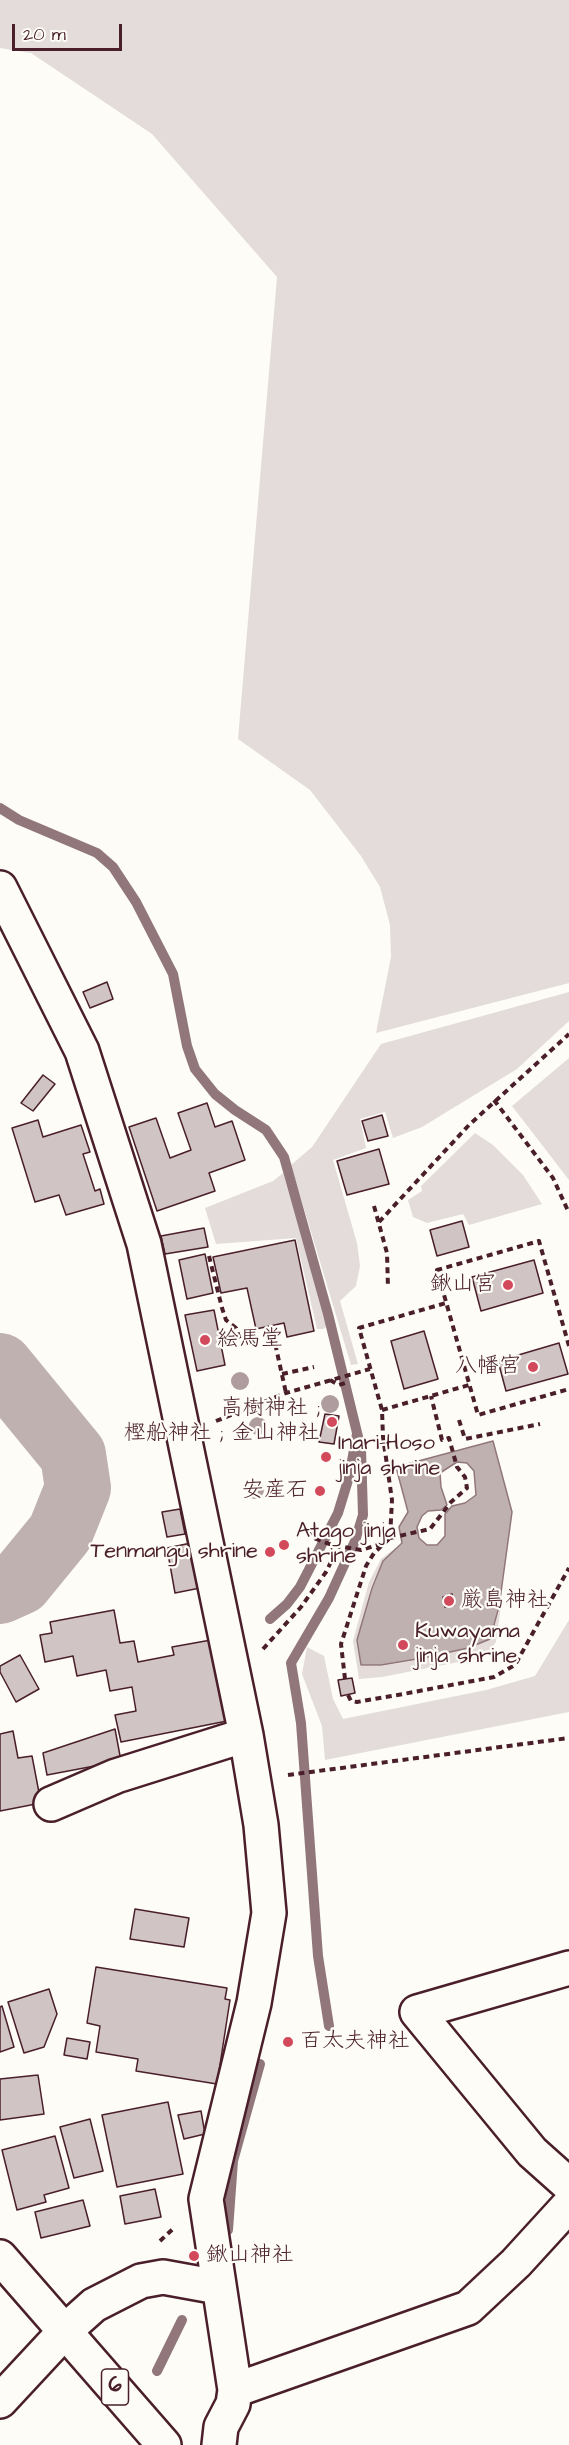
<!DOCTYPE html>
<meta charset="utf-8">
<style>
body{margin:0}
#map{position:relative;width:569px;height:2445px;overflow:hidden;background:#fdfcf7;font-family:"Architects Daughter",sans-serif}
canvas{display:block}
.scale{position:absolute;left:12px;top:24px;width:110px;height:27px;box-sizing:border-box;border:3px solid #4a1f2b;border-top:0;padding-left:8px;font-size:18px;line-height:21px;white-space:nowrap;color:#4a1f2b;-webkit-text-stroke:4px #fdfcf7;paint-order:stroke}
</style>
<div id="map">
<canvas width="569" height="2445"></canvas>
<div class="scale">20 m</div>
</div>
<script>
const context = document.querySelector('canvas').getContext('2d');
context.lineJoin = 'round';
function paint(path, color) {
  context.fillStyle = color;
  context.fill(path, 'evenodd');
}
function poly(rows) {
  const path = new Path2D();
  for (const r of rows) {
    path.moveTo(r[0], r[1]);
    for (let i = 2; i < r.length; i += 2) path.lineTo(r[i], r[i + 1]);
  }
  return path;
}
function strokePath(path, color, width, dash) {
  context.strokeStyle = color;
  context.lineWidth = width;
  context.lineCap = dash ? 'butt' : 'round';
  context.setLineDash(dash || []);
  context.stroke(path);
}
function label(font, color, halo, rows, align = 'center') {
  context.font = font + ' "Architects Daughter","Klee One",sans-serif';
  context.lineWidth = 4.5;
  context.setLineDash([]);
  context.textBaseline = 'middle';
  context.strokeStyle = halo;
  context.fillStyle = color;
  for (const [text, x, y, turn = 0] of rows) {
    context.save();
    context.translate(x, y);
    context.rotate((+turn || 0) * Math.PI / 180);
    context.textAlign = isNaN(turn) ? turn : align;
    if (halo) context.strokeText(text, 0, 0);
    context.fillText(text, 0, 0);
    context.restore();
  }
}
paint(poly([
 [0,0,569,0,569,983,376,1033,391,957,390,925,380,887,361,856,310,790,238,739,277,277,152,134,31,53,0,48],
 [569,992,569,1021,517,1069,422,1127,393,1138,385,1112,360,1119,366,1148,333,1160,357,1243,360,1266,356,1286,340,1301,358,1364,351,1365,291,1165,312,1147,381,1044],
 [569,1058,569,1180,512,1106],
 [475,1133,493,1145,523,1175,542,1204,469,1225,463,1214,427,1223,413,1217,408,1200,422,1191,421,1186],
 [283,1173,328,1326,323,1329,317,1329,296,1238,216,1244,205,1208,273,1181],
 [402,1543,383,1561,371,1587,357,1640,361,1666,381,1666,423,1659,468,1648,490,1639,501,1606,496,1642,484,1657,382,1677,359,1679,353,1641,369,1582,381,1559],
 [569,1620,569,1712,325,1760,322,1726,302,1674,307,1647,324,1656,333,1699,343,1719,486,1690,535,1676]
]), '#e3dcda');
const water = poly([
 [493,1441,512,1512,499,1607,490,1639,468,1648,423,1658,381,1665,361,1665,357,1640,372,1588,383,1561,402,1543,399,1527,408,1512,396,1467,493,1441],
 [457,1462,467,1463,474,1471,476,1495,465,1503,452,1506,445,1514,445,1536,437,1545,427,1545,419,1538,417,1527,422,1516,428,1511,441,1510,447,1505,441,1487,440,1473,457,1462]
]);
paint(water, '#c0b1b1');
strokePath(water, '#91777b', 1.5);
strokePath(poly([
 [0,808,19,820,97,853,113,867,136,902,173,974,187,1046,195,1069,215,1094,235,1110,266,1130,284,1157,328,1314,361,1449,363,1515,355,1541,329,1598,291,1663,301,1723,318,1956,329,2026],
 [270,1619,287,1604,300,1587,338,1513,349,1477,357,1434],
 [228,2230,233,2161,260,2064],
 [157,2371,182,2320]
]), '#91777b', 10);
strokePath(poly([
 [0,1366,73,1455,78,1488,60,1533,20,1582,0,1591]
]), '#c0b1b1', 66);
const building = poly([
 [107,982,113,999,90,1008,83,992,107,982],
 [43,1075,55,1084,33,1111,21,1103,43,1075],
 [207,1103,215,1127,232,1121,245,1160,209,1173,215,1191,157,1211,129,1127,156,1118,170,1158,191,1150,178,1113,207,1103],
 [382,1115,388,1136,368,1141,362,1121,382,1115],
 [38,1120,43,1137,81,1125,90,1152,83,1154,95,1191,100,1189,104,1204,66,1215,59,1195,35,1202,12,1128,38,1120],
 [379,1149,389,1184,347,1195,337,1161,379,1149],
 [462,1221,469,1247,437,1256,430,1230,462,1221],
 [204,1228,208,1247,165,1254,161,1236,204,1228],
 [295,1240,314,1331,287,1337,284,1323,256,1329,247,1288,221,1293,213,1257,295,1240],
 [205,1254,213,1293,187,1299,179,1260,205,1254],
 [534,1260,543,1293,481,1311,472,1277,534,1260],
 [214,1310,225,1365,197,1371,185,1315,214,1310],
 [424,1331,438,1379,404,1389,391,1341,424,1331],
 [559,1343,568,1374,506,1391,498,1361,559,1343],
 [325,1414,339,1416,334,1444,319,1442,325,1414],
 [180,1509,185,1534,167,1537,162,1512,180,1509],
 [191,1543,200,1588,175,1593,167,1548,191,1543],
 [452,1594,454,1605,445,1607,443,1597,452,1594],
 [114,1610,120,1643,134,1641,138,1662,174,1655,172,1647,211,1640,227,1721,121,1742,115,1715,136,1711,132,1687,110,1691,106,1670,77,1676,73,1656,45,1662,40,1635,52,1633,50,1622,114,1610],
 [20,1655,39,1689,16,1702,0,1672,0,1666,20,1655],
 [352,1678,355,1693,341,1696,338,1680,352,1678],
 [115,1729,121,1761,47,1775,43,1753,115,1729],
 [13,1731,18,1758,32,1756,41,1803,0,1811,0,1734,13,1731],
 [135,1909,189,1918,184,1947,130,1939,135,1909],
 [96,1967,227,1988,225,1999,230,2000,217,2084,136,2071,138,2059,96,2052,100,2026,87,2023,96,1967],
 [49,1989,57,2014,44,2047,24,2053,8,2002,49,1989],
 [2,2006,14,2047,0,2052,0,2007,2,2006],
 [67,2038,90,2042,87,2059,64,2055,67,2038],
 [38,2075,44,2114,0,2120,0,2079,38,2075],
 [168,2102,183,2174,117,2187,102,2115,168,2102],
 [201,2111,205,2134,184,2139,178,2115,201,2111],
 [90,2119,103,2171,74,2178,60,2127,90,2119],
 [55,2136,69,2188,44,2195,46,2202,17,2210,2,2150,55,2136],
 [155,2189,161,2217,125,2224,120,2196,155,2189],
 [83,2200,90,2226,41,2238,35,2212,83,2200]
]);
paint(building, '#d0c5c4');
strokePath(building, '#4a1f2b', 1.5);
const minor = poly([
 [0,888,82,1051,144,1244,246,1735,261,1825,269,1913,254,2003,206,2199,235,2390,233,2404,221,2427,219,2445],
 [51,1804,116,1776,246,1735],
 [569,1968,417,2012,532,2152,569,2185],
 [235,2390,468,2308,516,2263,569,2205],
 [0,2401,66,2330,94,2305,141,2281,163,2277,218,2287]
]);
const major = poly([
 [0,2257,164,2445]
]);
strokePath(minor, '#4a1f2b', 38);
strokePath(major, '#4a1f2b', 38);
strokePath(poly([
 [494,1100,553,1178,569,1213],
 [374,1206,387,1253,388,1288],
 [379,1222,469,1125,569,1034],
 [209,1256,222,1308,226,1320,236,1328,240,1340],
 [273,1334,286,1393],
 [569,1346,539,1241,437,1270,478,1415,569,1389],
 [282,1374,314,1367],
 [330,1380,339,1385,345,1383],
 [382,1410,469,1385],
 [459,1420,465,1439,540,1424],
 [216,1421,286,1393,370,1369],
 [299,1525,316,1539,332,1545,361,1550,381,1544],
 [390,1538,430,1529,451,1502,467,1488,465,1477,457,1467,449,1438,442,1440,431,1396],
 [263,1649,301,1607,326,1572,339,1546],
 [345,1679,341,1644,366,1566,374,1553,390,1538,392,1500,383,1437,382,1410,359,1328,446,1303],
 [348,1695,351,1701,357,1702,403,1694,494,1677,515,1665,569,1568],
 [288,1775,569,1738],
 [160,2241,175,2227]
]), '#4a1f2b', 4, [6, 4.5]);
strokePath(minor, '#fdfcf7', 33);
strokePath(major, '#fdfcf7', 33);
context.fillStyle = '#af9c9f';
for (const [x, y] of [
 [240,1381],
 [330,1404],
 [258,1426],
 [255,1490]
]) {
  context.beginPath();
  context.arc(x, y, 9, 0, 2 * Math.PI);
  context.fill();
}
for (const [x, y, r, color] of [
 [508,1285,6,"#d1495b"],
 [205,1340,6,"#d1495b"],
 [533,1367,6,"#d1495b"],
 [332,1422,6,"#d1495b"],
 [326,1457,6,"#d1495b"],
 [320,1491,6,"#d1495b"],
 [284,1545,6,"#d1495b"],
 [270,1552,6,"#d1495b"],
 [449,1601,6,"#d1495b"],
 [403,1645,6,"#d1495b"],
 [288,2042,6,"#d1495b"],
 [194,2256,6,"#d1495b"]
]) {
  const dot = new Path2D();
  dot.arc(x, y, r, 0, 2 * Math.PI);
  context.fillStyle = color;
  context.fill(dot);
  strokePath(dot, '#fdfcf7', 2);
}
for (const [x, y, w] of [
 [115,2387,27]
]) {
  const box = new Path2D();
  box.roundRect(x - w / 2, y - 18, w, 36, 4.5);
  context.fillStyle = '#fdfcf7';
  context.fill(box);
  strokePath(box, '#4a1f2b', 1.5);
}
label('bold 21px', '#4a1f2b', null, [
 ["6",115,2387]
]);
label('22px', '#4a1f2b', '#fdfcf7', [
 ["鍬山宮",496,1285,"right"],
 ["絵馬堂",217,1340],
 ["八幡宮",521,1367,"right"],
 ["高樹神社 ;",320,1409,"right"],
 ["樫船神社 ; 金山神社",320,1434,"right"],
 ["Inari-Hoso",338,1444],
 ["jinja shrine",338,1469],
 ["安産石",308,1491,"right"],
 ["Atago jinja",296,1532],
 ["shrine",296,1557],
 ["Tenmangu shrine",258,1552,"right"],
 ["厳島神社",461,1601],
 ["Kuwayama",415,1632],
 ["jinja shrine",415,1657],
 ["百太夫神社",300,2042],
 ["鍬山神社",206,2256]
], 'left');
</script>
